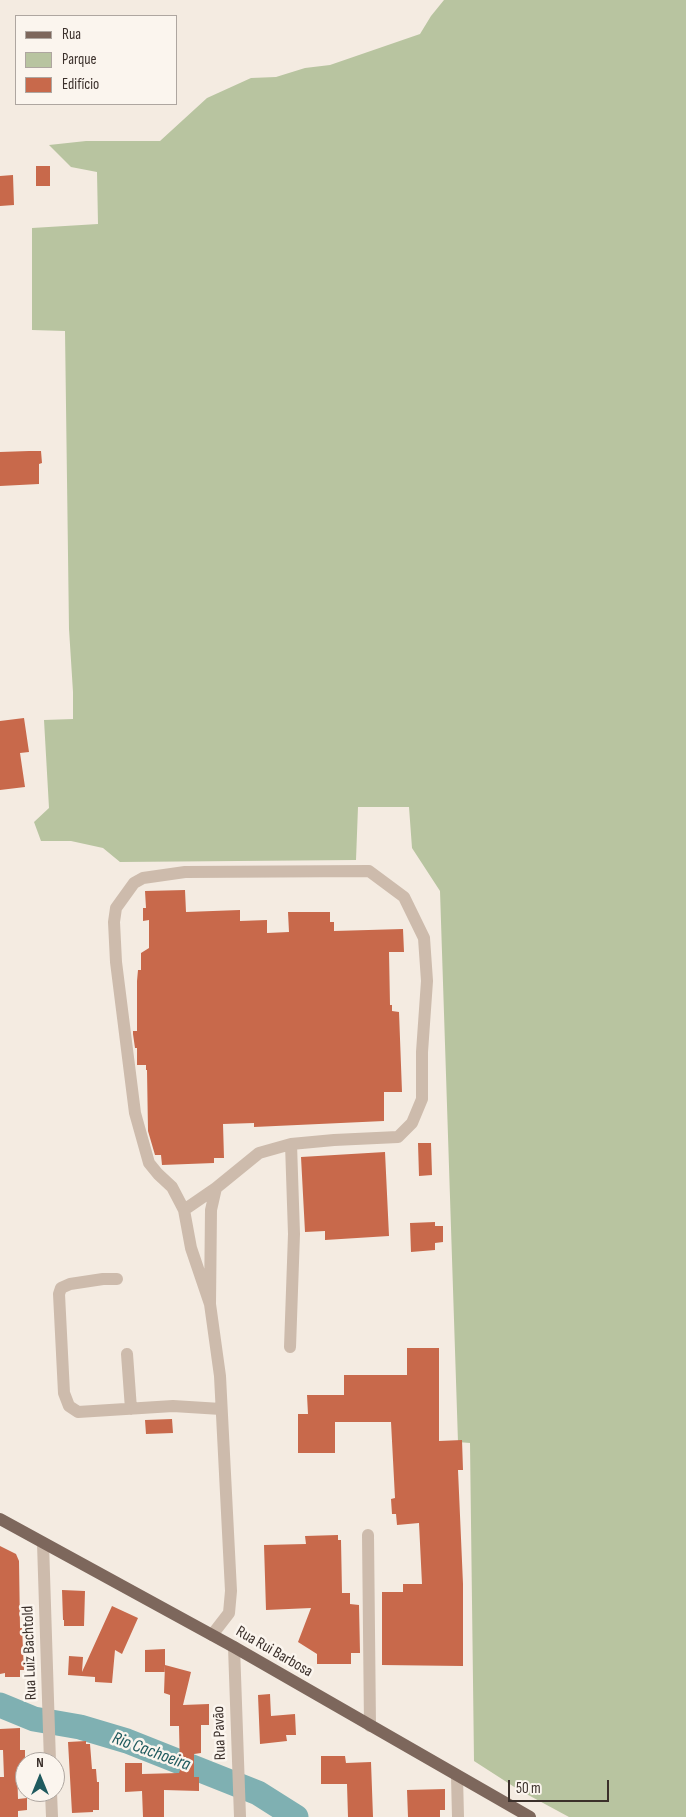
<!DOCTYPE html>
<meta charset="utf-8">
<style>
body{margin:0}
#map{position:relative;width:686px;height:1817px;overflow:hidden;background:#f4ebe1;font-family:"Sofia Sans Condensed",sans-serif}
canvas{display:block}
.legend{position:absolute;left:15px;top:15px;width:162px;height:90px;box-sizing:border-box;background:#fbf5ee;border:1px solid #aea6a0;margin:0;padding:6px 9px;list-style:none;font-size:15px;color:#3b302b}
.legend li{display:flex;align-items:center;gap:10px;height:25px}
.legend b{width:25px;border:1px solid #aea6a0}
.north{position:absolute;left:15px;top:1752px;width:50px;height:50px;box-sizing:border-box;background:#fbf5ee;border:1px solid #aea6a0;border-radius:50%;rotate:0deg;font-size:14px;font-weight:700;line-height:20px;text-align:center;color:#3b302b}
.north::after{content:'';display:block;margin:auto;width:18px;height:22px;background:#1f5a5e;clip-path:polygon(50% 0,100% 100%,50% 72%,0 100%)}
.scale{position:absolute;left:508px;top:1780px;width:101px;height:22px;box-sizing:border-box;border:2px solid #3b302b;border-top:0;padding-left:6px;font-size:15px;line-height:18px;white-space:nowrap;color:#3b302b;-webkit-text-stroke:4px #fbf5ee;paint-order:stroke}
</style>
<div id="map">
<canvas width="686" height="1817"></canvas>
<ul class="legend">
<li><b style="height:6px;background:#7d675c"></b>Rua</li>
<li><b style="height:14px;background:#b8c4a0"></b>Parque</li>
<li><b style="height:14px;background:#c8694b"></b>Edifício</li>
</ul>
<div class="north">N</div>
<div class="scale">50 m</div>
</div>
<script>
const context = document.querySelector('canvas').getContext('2d');
context.lineJoin = 'round';
function paint(path, color) {
  context.fillStyle = color;
  context.fill(path, 'evenodd');
}
function poly(rows) {
  const path = new Path2D();
  for (const r of rows) {
    path.moveTo(r[0], r[1]);
    for (let i = 2; i < r.length; i += 2) path.lineTo(r[i], r[i + 1]);
  }
  return path;
}
function strokePath(path, color, width, dash) {
  context.strokeStyle = color;
  context.lineWidth = width;
  context.lineCap = dash ? 'butt' : 'round';
  context.setLineDash(dash || []);
  context.stroke(path);
}
function label(font, color, halo, rows, align = 'center') {
  context.font = font + ' "Sofia Sans Condensed",sans-serif';
  context.lineWidth = 5;
  context.setLineDash([]);
  context.textBaseline = 'middle';
  context.strokeStyle = halo;
  context.fillStyle = color;
  for (const [text, x, y, turn = 0] of rows) {
    context.save();
    context.translate(x, y);
    context.rotate((+turn || 0) * Math.PI / 180);
    context.textAlign = isNaN(turn) ? turn : align;
    if (halo) context.strokeText(text, 0, 0);
    context.fillText(text, 0, 0);
    context.restore();
  }
}
paint(poly([
 [444,0,686,0,686,1817,569,1817,519,1790,474,1761,470,1443,458,1442,440,891,412,848,409,807,358,807,356,860,120,862,103,848,71,841,41,841,34,822,49,808,44,720,73,719,73,692,69,629,65,331,32,330,32,228,98,224,97,172,71,167,49,145,86,141,160,141,207,98,251,78,276,77,305,68,330,65,420,34,431,16]
]), '#b8c4a0');
strokePath(poly([
 [0,1705,34,1719,80,1727,127,1741,258,1793,296,1817]
]), '#7fb0b2', 25);
paint(poly([
 [36,166,50,166,50,186,36,186],
 [13,175,14,205,0,206,0,176],
 [29,451,41,451,42,463,39,464,39,484,0,486,0,452],
 [24,718,29,752,20,753,25,787,0,790,0,721],
 [185,890,186,912,240,910,240,921,267,920,267,933,289,932,288,912,330,912,330,922,334,922,334,931,403,929,404,952,389,952,390,1005,392,1005,392,1011,399,1012,402,1092,384,1092,384,1121,254,1127,254,1123,223,1124,224,1158,214,1158,214,1163,162,1165,161,1155,155,1155,148,1131,147,1070,146,1070,146,1065,137,1065,137,1048,135,1048,133,1034,133,1031,137,1031,137,981,138,970,141,970,141,953,149,948,149,920,143,921,143,908,146,908,145,891],
 [418,1143,431,1143,432,1175,419,1176],
 [385,1152,389,1236,325,1240,325,1231,305,1232,301,1157],
 [435,1222,435,1226,443,1226,443,1242,435,1243,435,1250,411,1252,410,1223],
 [407,1348,439,1348,439,1441,462,1440,463,1470,458,1470,463,1584,463,1666,382,1665,382,1592,403,1592,403,1584,422,1584,419,1523,397,1525,396,1514,392,1514,391,1499,395,1498,391,1422,335,1422,335,1453,298,1453,298,1414,308,1414,307,1395,344,1395,344,1375,407,1375],
 [172,1419,173,1433,146,1434,145,1420],
 [338,1535,338,1540,341,1540,342,1593,350,1593,350,1604,359,1605,360,1653,351,1653,351,1664,317,1664,317,1654,298,1642,311,1608,266,1610,264,1545,306,1544,305,1536],
 [0,1546,16,1554,19,1561,20,1628,22,1628,24,1670,20,1670,20,1677,5,1677,5,1673,0,1674],
 [62,1590,85,1591,84,1626,64,1626,64,1620,63,1620],
 [112,1606,138,1618,122,1654,115,1650,112,1683,95,1682,95,1677,68,1675,69,1656,83,1657,82,1672],
 [165,1649,165,1672,145,1672,145,1650],
 [165,1665,191,1672,183,1705,209,1704,209,1725,201,1725,201,1753,194,1754,194,1777,199,1777,199,1791,164,1790,164,1817,143,1817,142,1791,125,1792,125,1763,142,1763,142,1774,179,1773,180,1770,179,1726,170,1726,170,1695,164,1693],
 [270,1694,271,1716,295,1714,296,1735,286,1735,287,1741,260,1744,258,1695],
 [20,1728,20,1750,25,1750,25,1767,17,1767,18,1799,27,1798,27,1810,18,1811,18,1817,0,1817,0,1777,4,1777,3,1750,0,1750,0,1729],
 [86,1741,86,1744,90,1744,92,1769,96,1769,97,1782,99,1782,99,1810,93,1810,93,1812,72,1813,68,1742],
 [321,1756,345,1756,346,1763,371,1762,373,1817,348,1817,347,1784,321,1784],
 [445,1789,445,1810,440,1810,440,1817,408,1817,407,1790]
]), '#c8694b');
strokePath(poly([
 [184,1210,216,1188],
 [117,1279,103,1279,70,1284,61,1288,59,1294,64,1393,69,1406,78,1412,173,1406,221,1409],
 [210,1304,191,1248,184,1210,172,1187,158,1174,149,1163,135,1113,116,962,114,922,116,908,134,883,143,878,185,872,369,871,404,897,424,938,427,981,422,1052,422,1099,412,1123,398,1137,334,1140,291,1144,259,1153,216,1188,211,1210,210,1304,220,1376,231,1591,229,1613,212,1635],
 [290,1347,294,1234,291,1144],
 [127,1354,131,1409],
 [368,1535,370,1726],
 [43,1543,50,1762],
 [234,1647,240,1817],
 [457,1776,458,1817],
 [51,1792,52,1817]
]), '#cdbbac', 12);
strokePath(poly([
 [0,1519,234,1647,530,1817]
]), '#7d675c', 12);
label('16px', '#3b302b', '#fbf5ee', [
 ["Rua Rui Barbosa",274,1652,30],
 ["Rua Luiz Bachtold",30,1653,-92],
 ["Rua Pavão",220,1733,-92]
]);
label('italic 18px', '#1f5a5e', '#fbf5ee', [
 ["Rio Cachoeira",151,1752,20]
]);
</script>
